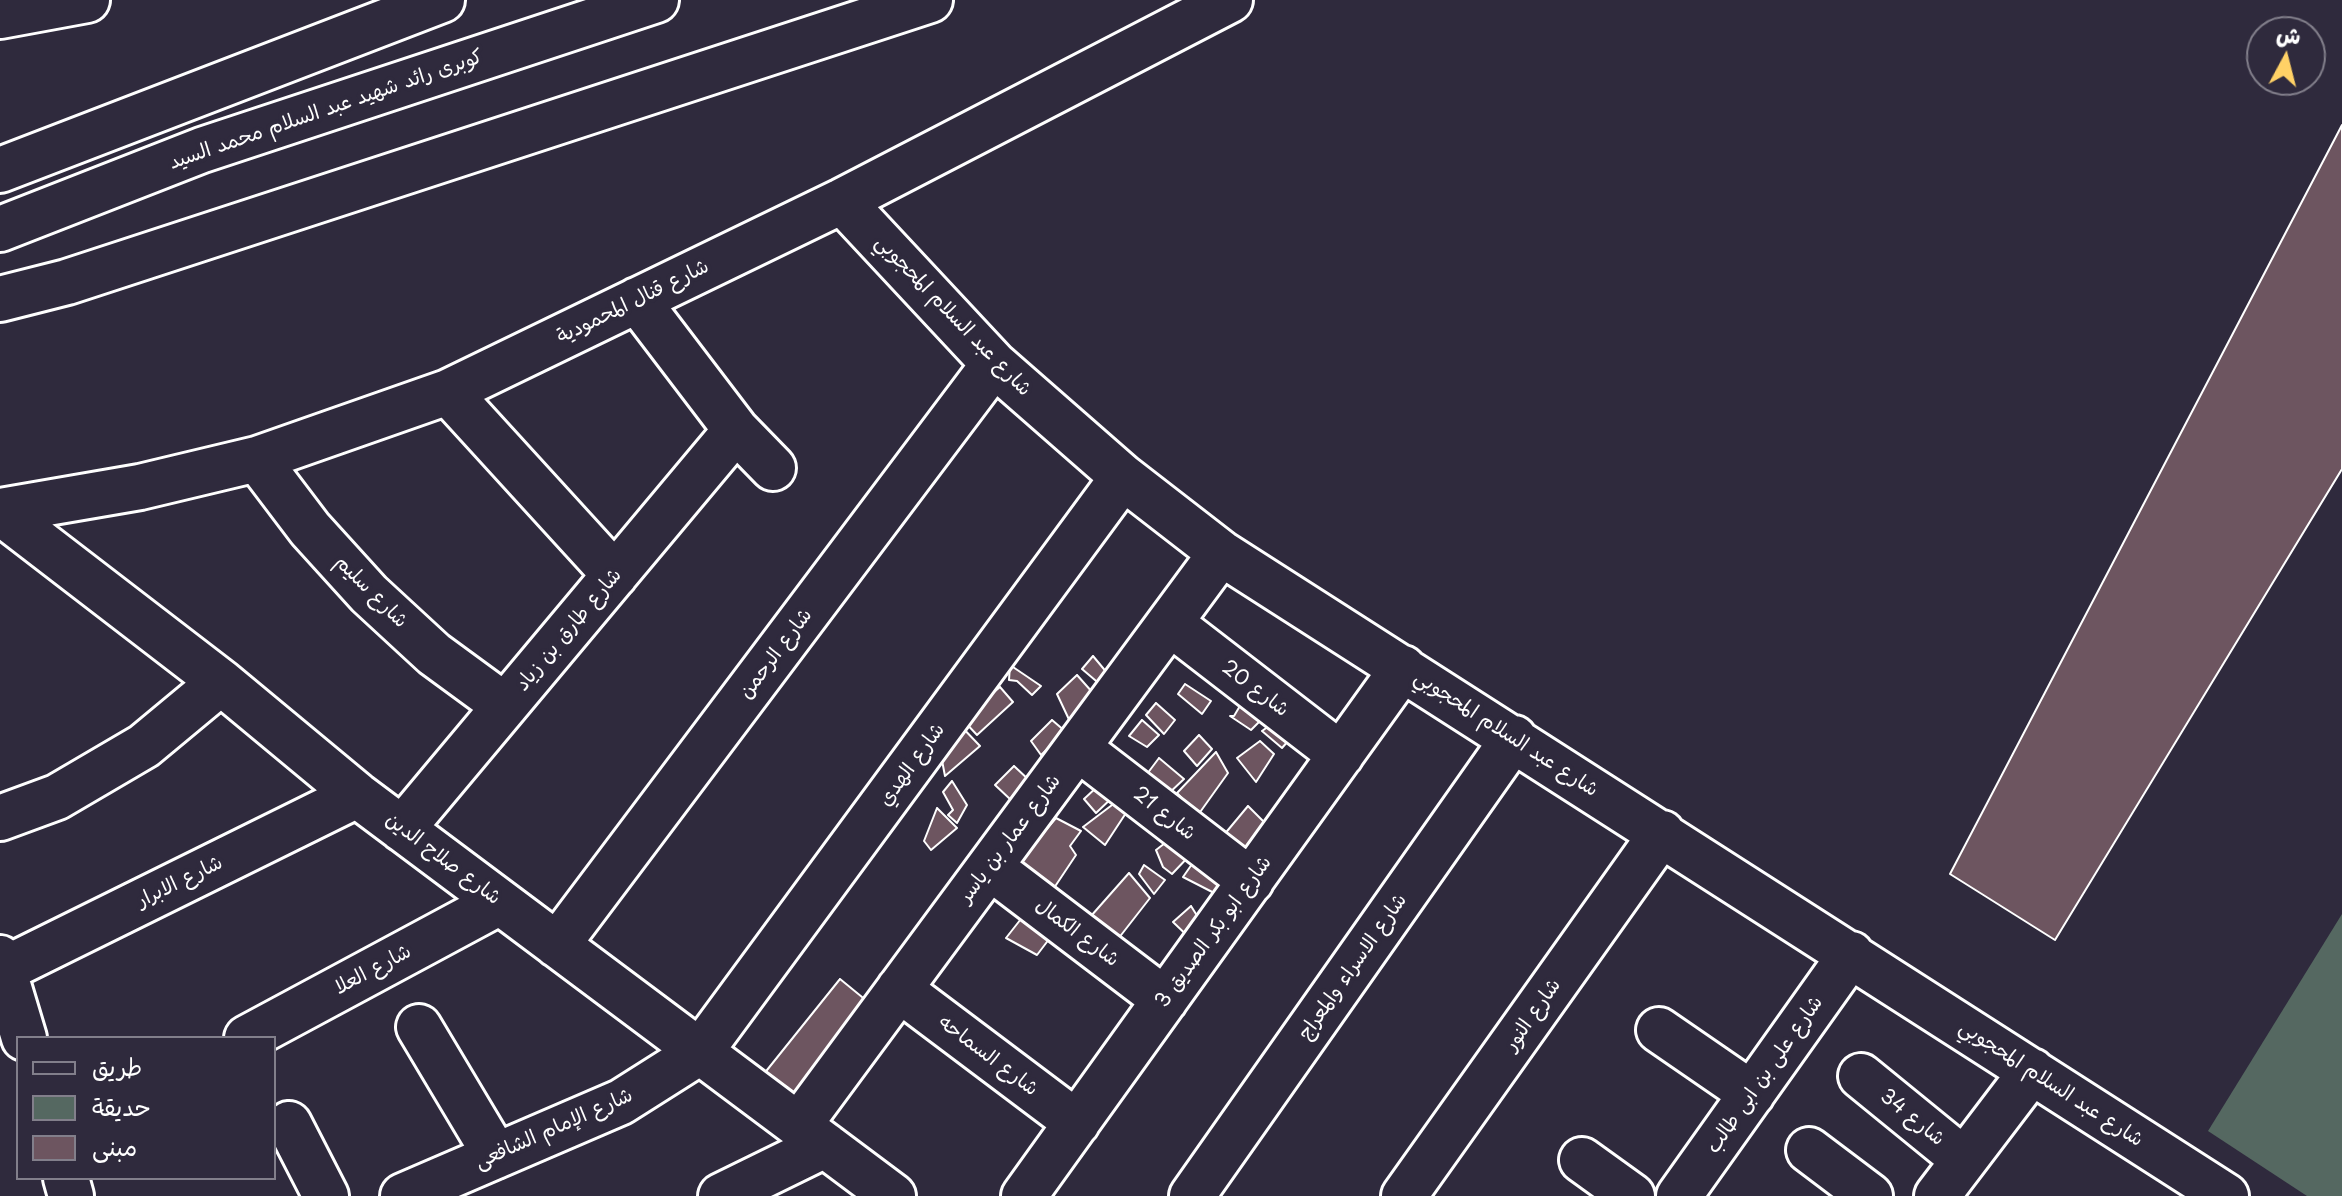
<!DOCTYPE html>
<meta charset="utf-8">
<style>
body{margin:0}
#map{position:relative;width:2342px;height:1196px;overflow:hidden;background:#2f2a3d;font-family:"Playpen Sans","Playpen Sans Arabic",sans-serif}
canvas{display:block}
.legend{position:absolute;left:16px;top:1036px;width:260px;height:144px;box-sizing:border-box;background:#2f2a3d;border:2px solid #827f8b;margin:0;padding:10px 14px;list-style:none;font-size:24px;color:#fff}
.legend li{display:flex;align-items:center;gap:16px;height:40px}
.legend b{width:40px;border:2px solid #827f8b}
.north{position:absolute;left:2246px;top:16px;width:80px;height:80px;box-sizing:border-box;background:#2f2a3d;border:2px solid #827f8b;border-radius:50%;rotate:7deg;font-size:22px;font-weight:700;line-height:32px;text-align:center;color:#fff}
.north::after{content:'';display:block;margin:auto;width:28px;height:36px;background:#ffd166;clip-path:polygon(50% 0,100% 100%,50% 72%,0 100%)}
</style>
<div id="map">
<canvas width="2342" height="1196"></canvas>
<ul class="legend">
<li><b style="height:10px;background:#2f2a3d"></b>طريق</li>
<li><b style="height:22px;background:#556861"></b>حديقة</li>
<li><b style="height:22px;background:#6d5560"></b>مبنى</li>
</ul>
<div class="north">ش</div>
</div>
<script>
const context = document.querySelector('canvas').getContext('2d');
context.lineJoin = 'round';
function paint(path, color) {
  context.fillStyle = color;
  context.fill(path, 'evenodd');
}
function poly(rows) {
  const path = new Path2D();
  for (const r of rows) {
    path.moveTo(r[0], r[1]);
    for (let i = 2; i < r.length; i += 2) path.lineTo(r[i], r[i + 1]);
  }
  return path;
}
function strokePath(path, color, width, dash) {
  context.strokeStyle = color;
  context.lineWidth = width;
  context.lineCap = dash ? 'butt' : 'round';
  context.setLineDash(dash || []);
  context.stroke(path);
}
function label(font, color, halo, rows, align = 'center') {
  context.font = font + ' "Playpen Sans","Playpen Sans Arabic",sans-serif';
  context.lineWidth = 8;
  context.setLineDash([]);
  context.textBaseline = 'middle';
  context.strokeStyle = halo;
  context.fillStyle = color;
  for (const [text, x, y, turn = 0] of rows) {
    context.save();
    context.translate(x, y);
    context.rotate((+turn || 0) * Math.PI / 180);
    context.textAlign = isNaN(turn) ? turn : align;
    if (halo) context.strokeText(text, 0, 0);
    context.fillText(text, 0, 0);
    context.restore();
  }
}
paint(poly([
 [2342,914,2342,1196,2307,1196,2208,1131]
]), '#556861');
const building = poly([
 [2342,125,2342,469,2055,940,1950,874,2342,125],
 [1093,656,1108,674,1102,686,1082,669,1093,656],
 [1010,665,1041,686,1032,695,1017,681,1009,680,1010,665],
 [1077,675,1101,702,1073,728,1057,694,1077,675],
 [1185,684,1211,701,1202,714,1178,694,1185,684],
 [1000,687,1013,702,977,735,962,719,1000,687],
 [1247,694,1270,711,1251,730,1230,716,1234,716,1247,694],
 [1156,703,1175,720,1164,734,1146,715,1156,703],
 [1280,718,1295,733,1282,748,1262,731,1280,718],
 [1052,720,1066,732,1041,755,1031,741,1052,720],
 [1142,720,1159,735,1147,747,1129,736,1142,720],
 [958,723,980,746,945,776,939,745,958,723],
 [1199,735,1212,749,1197,766,1184,751,1199,735],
 [1260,741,1274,754,1256,782,1237,758,1260,741],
 [1216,752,1228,773,1198,815,1177,793,1216,752],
 [1159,758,1184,779,1166,796,1147,774,1159,758],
 [1014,766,1030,781,1011,800,995,785,1014,766],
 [952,781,967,805,957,823,948,815,953,810,943,792,952,781],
 [1098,786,1115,795,1096,813,1084,799,1098,786],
 [1116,802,1126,813,1105,845,1083,827,1116,802],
 [1248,806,1274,832,1251,866,1218,842,1248,806],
 [937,808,957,828,931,850,924,841,937,808],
 [1056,818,1081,831,1070,846,1076,855,1052,891,1016,865,1056,818],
 [1178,833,1192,853,1172,874,1163,867,1156,850,1178,833],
 [1197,857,1233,883,1222,897,1183,877,1197,857],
 [1144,865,1165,880,1154,894,1139,874,1144,865],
 [1129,873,1150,898,1118,939,1091,916,1129,873],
 [1191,906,1206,930,1198,946,1173,922,1191,906],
 [1028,910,1056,930,1037,955,1006,938,1028,910],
 [840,979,873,1006,793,1106,759,1080,840,979]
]);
paint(building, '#6d5560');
strokePath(building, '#fff', 2);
const minor = poly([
 [842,201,994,364,1123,477,1221,553,2226,1196],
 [637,300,736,430,773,468],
 [448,392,615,575],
 [257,459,310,529,369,594,434,654,505,706],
 [0,511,140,487,257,459,448,392,842,201,1230,0],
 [0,512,221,682,357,795,893,1196],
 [1170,623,1341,755],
 [1078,748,1251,881],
 [0,818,57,797,144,746,221,682],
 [402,829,736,430],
 [990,867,1165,1000],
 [557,945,994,364],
 [0,958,24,1038],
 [3,970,357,795],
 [899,989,1077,1123],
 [419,1027,496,1156],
 [1659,1030,1752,1094],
 [247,1038,500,902],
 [1861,1076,1964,1160],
 [289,1124,326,1196],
 [799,1125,1221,553],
 [1809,1150,1870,1196],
 [1582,1160,1632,1196],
 [66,1178,71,1196],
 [403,1196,621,1102,700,1052,1123,477],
 [721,1196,825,1145],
 [1024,1196,1403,668],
 [1192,1196,1514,738],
 [1404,1196,1662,833],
 [1679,1196,1851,954],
 [1937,1196,2032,1071]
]);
const major = poly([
 [0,16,87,0],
 [0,170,442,0],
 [0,229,202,150,656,0],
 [0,299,67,282,930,0]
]);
strokePath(minor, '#fff', 50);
strokePath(major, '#fff', 50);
strokePath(minor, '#2f2a3d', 44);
strokePath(major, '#2f2a3d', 44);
label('20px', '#fff', '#2f2a3d', [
 ["كوبرى رائد شهيد عبد السلام محمد السيد",326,110,-19],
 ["شارع قنال المحمودية",633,302,-26],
 ["شارع عبد السلام المحجوبي",953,316,46],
 ["شارع سليم",371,592,45],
 ["شارع طارق بن زياد",569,630,-50],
 ["شارع الرحمن",776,654,-53],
 ["شارع 20",1255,689,37],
 ["شارع عبد السلام المحجوبي",1506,734,33],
 ["شارع الهدي",912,765,-54],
 ["شارع 21",1164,814,38],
 ["شارع عمار بن ياسر",1010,839,-53],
 ["شارع صلاح الدين",443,859,37],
 ["شارع الابرار",180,882,-26],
 ["شارع ابو بكر الصديق 3",1214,932,-54],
 ["شارع الكمال",1077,933,37],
 ["شارع الاسراء والمعراج",1353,967,-55],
 ["شارع العلا",373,970,-28],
 ["شارع النور",1533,1015,-55],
 ["شارع السماحه",988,1056,37],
 ["شارع على بن ابى طالب",1765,1075,-55],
 ["شارع عبد السلام المحجوبي",2051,1084,33],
 ["شارع 34",1912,1118,39],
 ["شارع الإمام الشافعى",554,1129,-24]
]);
</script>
